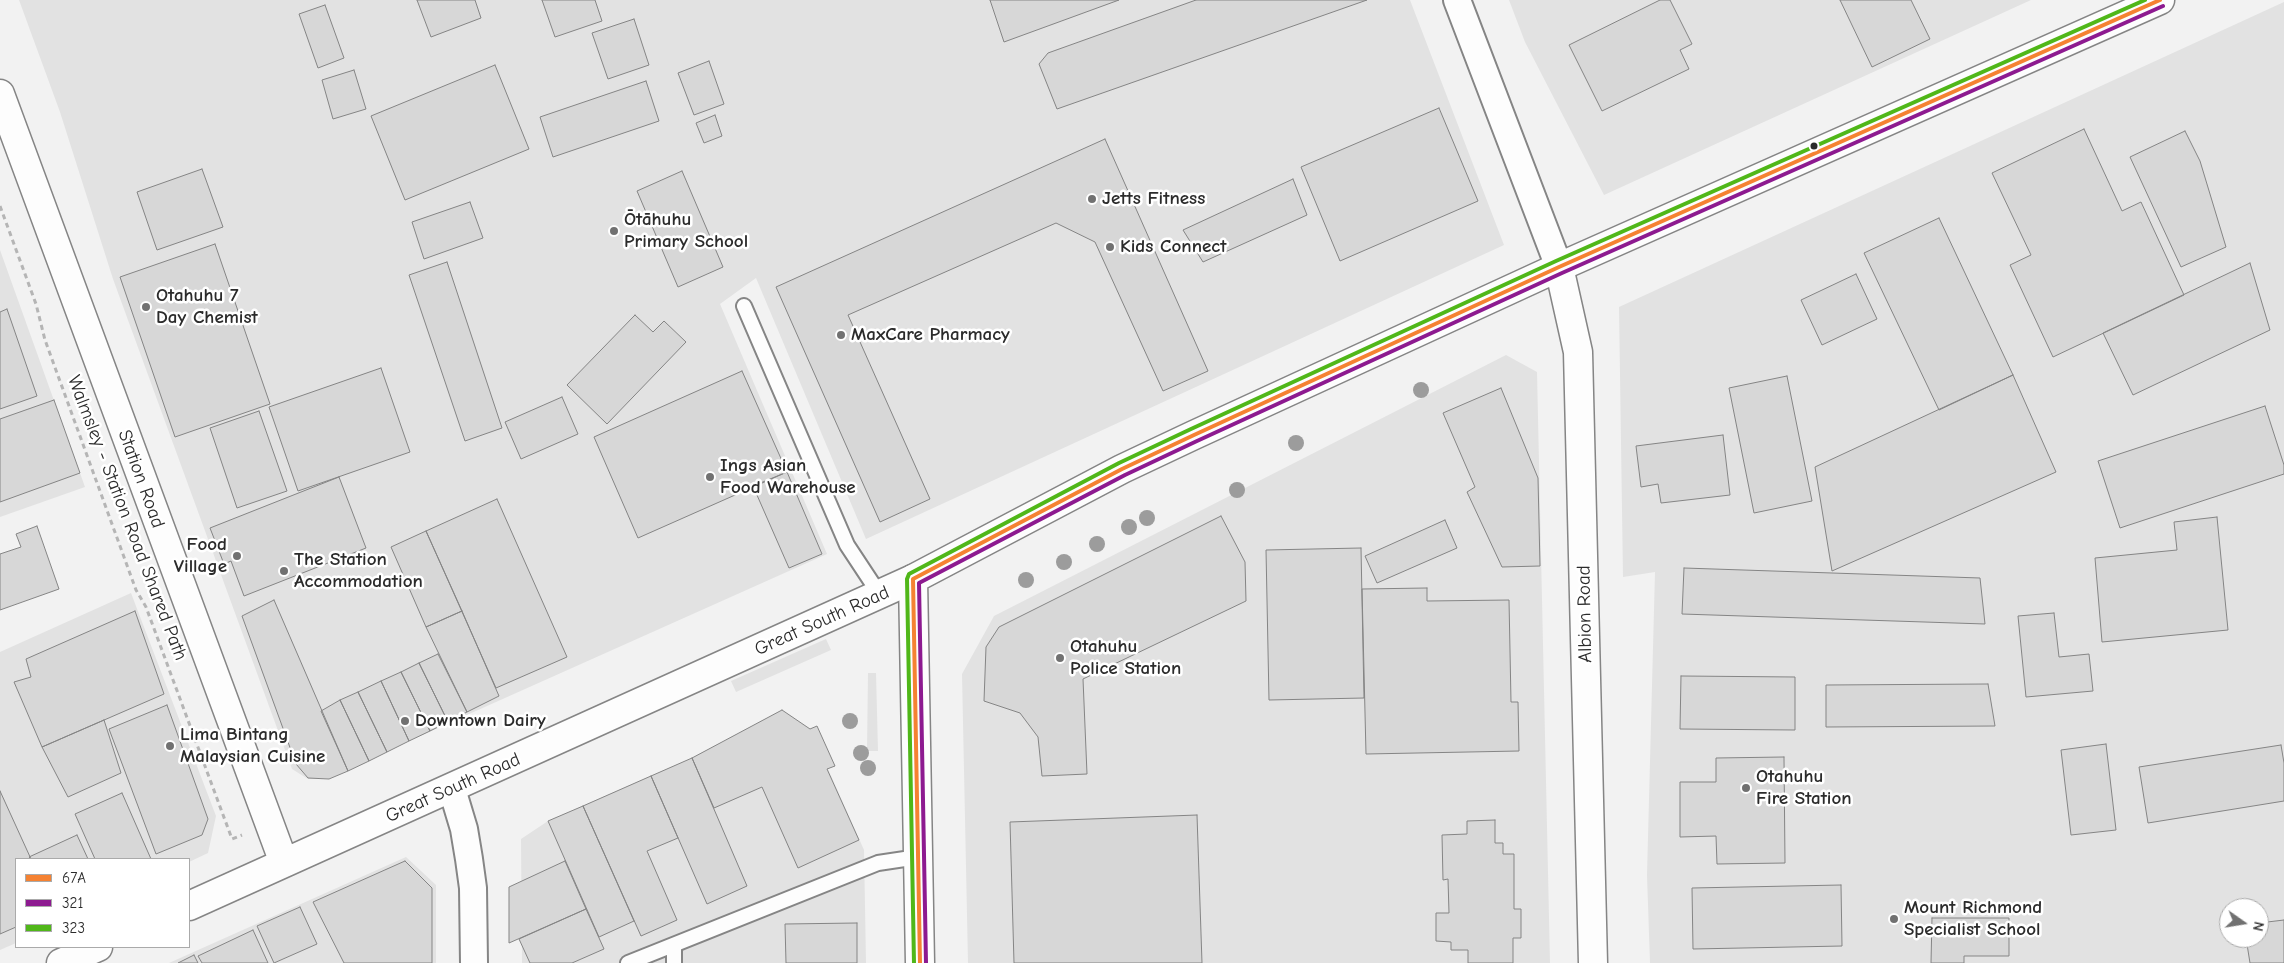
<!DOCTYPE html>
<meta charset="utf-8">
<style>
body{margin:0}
#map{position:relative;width:2284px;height:963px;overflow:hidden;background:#f2f2f2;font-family:"Comic Neue",sans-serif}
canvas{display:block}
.legend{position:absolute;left:15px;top:858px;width:175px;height:90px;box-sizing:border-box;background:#fff;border:1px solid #aaa;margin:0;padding:6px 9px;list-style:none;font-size:15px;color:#2b2b2b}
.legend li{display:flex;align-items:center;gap:10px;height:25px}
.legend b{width:25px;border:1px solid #aaa}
.north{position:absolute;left:2219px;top:898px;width:50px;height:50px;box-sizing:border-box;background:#fff;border:1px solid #aaa;border-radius:50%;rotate:103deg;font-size:14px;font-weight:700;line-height:20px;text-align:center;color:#2b2b2b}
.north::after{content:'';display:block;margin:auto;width:18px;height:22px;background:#717171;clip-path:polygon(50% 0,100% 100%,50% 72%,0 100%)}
</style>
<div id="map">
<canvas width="2284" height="963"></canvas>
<ul class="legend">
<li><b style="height:6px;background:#f58232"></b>67A</li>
<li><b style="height:6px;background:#8d1a90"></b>321</li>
<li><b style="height:6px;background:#50b719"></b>323</li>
</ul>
<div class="north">N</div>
</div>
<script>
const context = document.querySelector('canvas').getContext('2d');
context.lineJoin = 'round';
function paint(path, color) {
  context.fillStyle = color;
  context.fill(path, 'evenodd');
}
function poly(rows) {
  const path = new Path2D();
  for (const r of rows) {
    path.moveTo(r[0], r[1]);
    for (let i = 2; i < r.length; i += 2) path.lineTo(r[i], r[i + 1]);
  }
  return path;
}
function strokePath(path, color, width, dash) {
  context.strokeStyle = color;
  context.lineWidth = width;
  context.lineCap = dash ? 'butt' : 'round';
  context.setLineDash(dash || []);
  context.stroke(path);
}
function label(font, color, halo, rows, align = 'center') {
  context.font = font + ' "Comic Neue",sans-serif';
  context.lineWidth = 5;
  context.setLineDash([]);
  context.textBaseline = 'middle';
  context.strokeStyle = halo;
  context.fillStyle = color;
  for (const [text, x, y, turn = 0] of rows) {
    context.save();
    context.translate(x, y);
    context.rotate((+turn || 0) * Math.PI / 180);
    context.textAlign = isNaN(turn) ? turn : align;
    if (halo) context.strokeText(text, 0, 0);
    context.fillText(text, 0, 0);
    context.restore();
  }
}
paint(poly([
 [19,0,1410,0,1504,245,866,539,756,278,720,304,827,554,326,778,308,779,292,769,113,279,60,112],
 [1509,0,2031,0,1604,195,1525,42],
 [2284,2,2284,963,1650,963,1647,875,1655,572,1623,577,1619,307],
 [2229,908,2259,908,2259,938,2229,938],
 [0,250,85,487,0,517],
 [1506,355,1537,372,1550,963,968,963,962,674,994,616],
 [131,593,216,816,208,853,189,862,189,859,16,859,16,943,0,950,0,652],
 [826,639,831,650,736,692,731,681],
 [868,673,876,673,878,751,867,751],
 [782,710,810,729,817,726,835,766,828,769,864,850,866,963,522,963,521,839,548,821,692,758],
 [406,857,436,885,436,963,169,963]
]), '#e2e2e2');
const building = poly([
 [417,0,475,0,481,18,431,37,417,0],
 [542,0,595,0,602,21,555,37,542,0],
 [990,0,1119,0,1004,42,990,0],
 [1196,0,1367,0,1057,109,1039,64,1048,53,1196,0],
 [1660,0,1670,0,1692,44,1680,50,1689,69,1602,111,1569,45,1660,0],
 [1840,0,1911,0,1930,39,1872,67,1840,0],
 [325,5,344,58,318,68,299,14,325,5],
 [634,19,649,65,608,79,592,33,634,19],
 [709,61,724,104,694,115,678,73,709,61],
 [495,65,529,149,405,200,371,116,495,65],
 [354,70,366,109,333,119,322,80,354,70],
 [646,81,659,121,553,157,540,117,646,81],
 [1439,108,1478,201,1340,261,1301,167,1439,108],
 [715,115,722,136,704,143,696,123,715,115],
 [2084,129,2122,211,2141,202,2184,295,2053,357,2010,265,2031,255,1992,173,2084,129],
 [2185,131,2200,161,2226,247,2181,267,2130,157,2185,131],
 [1105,139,1208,371,1163,391,1095,242,1056,223,848,315,930,499,880,522,776,287,1105,139],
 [202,169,223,227,157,250,137,192,202,169],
 [682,171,723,267,678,287,637,191,682,171],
 [1293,179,1307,215,1203,262,1183,230,1293,179],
 [470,202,483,238,424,259,412,222,470,202],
 [1939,218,2013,375,1939,410,1864,253,1939,218],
 [215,244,270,404,175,437,120,277,215,244],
 [447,262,502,428,465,441,409,275,447,262],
 [2250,263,2270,330,2133,395,2103,333,2250,263],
 [1856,274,1877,319,1822,345,1801,300,1856,274],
 [7,309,37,396,0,409,0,312,7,309],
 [635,315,653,332,664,321,686,342,607,424,567,385,635,315],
 [381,368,410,452,298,491,269,407,381,368],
 [742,371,787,472,638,538,594,437,742,371],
 [2013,375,2056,472,1832,571,1815,467,2013,375],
 [1787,376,1812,501,1754,513,1729,388,1787,376],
 [1501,388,1538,478,1540,566,1502,567,1467,492,1475,487,1443,413,1501,388],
 [562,397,578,434,521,459,505,422,562,397],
 [54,400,80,473,0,502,0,419,54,400],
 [2265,406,2284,465,2284,474,2120,528,2098,461,2265,406],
 [259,411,287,491,237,508,210,428,259,411],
 [1723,435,1730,495,1661,503,1658,484,1641,487,1636,446,1723,435],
 [787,472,822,554,789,568,753,486,787,472],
 [339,477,366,548,244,596,231,561,224,564,210,528,339,477],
 [497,499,567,657,496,688,426,531,497,499],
 [1221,516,1245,562,1246,601,1083,679,1087,774,1042,776,1038,737,1020,713,984,701,986,647,999,627,1221,516],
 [2217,517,2228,630,2102,642,2095,558,2177,550,2174,522,2217,517],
 [1445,520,1457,548,1377,583,1365,556,1445,520],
 [37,526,59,589,0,610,0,554,21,547,16,534,37,526],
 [426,531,462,611,426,627,391,547,426,531],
 [1361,548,1364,698,1269,700,1266,550,1361,548],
 [1684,568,1980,578,1985,624,1682,614,1684,568],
 [1427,588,1427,601,1509,600,1511,702,1518,702,1519,751,1366,754,1362,589,1427,588],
 [274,600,348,771,329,779,308,778,296,764,242,616,274,600],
 [135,611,164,694,42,747,14,682,31,677,26,659,135,611],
 [462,611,499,696,467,712,426,627,462,611],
 [2054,613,2059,657,2089,654,2093,691,2026,697,2018,616,2054,613],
 [438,654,467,712,448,722,419,663,438,654],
 [419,663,448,722,430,731,401,672,419,663],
 [401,672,430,731,409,741,381,681,401,672],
 [1681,676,1795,677,1795,730,1680,729,1681,676],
 [381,681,409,741,387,752,358,692,381,681],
 [1988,684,1995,726,1826,727,1826,685,1988,684],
 [358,692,387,752,369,761,340,700,358,692],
 [340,700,369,761,348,771,321,711,340,700],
 [167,705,208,819,202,835,156,854,109,729,167,705],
 [782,710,810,729,817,726,835,766,827,769,859,840,798,868,762,787,714,808,692,758,782,710],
 [104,720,121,773,68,797,42,747,104,720],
 [2106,744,2116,830,2071,835,2061,750,2106,744],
 [2281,745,2284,763,2284,801,2148,823,2139,767,2281,745],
 [1784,757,1785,863,1717,864,1716,836,1680,837,1680,782,1716,782,1716,758,1784,757],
 [692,758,747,886,707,904,651,776,692,758],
 [651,776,678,838,647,851,677,920,641,936,583,806,651,776],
 [0,791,31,859,16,859,16,927,0,934,0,791],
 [122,793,151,859,95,859,75,814,122,793],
 [583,806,634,921,599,937,548,821,583,806],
 [1197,815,1202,963,1014,963,1010,822,1197,815],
 [1495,820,1495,843,1503,843,1503,854,1514,854,1514,909,1521,909,1521,938,1513,938,1513,963,1468,963,1468,950,1451,950,1451,942,1436,941,1436,913,1449,913,1448,879,1443,880,1442,835,1467,834,1467,821,1495,820],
 [77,835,88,859,31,859,29,857,77,835],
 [405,861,432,888,432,963,344,963,313,902,405,861],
 [565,861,586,909,509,943,509,887,565,861],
 [1841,885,1842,946,1693,949,1692,888,1841,885],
 [300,907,317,944,274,963,257,926,300,907],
 [586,909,604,949,572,963,530,963,519,939,586,909],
 [1932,918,2009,918,2009,956,1964,956,1964,963,1931,963,1932,918],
 [2284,920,2284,963,2250,963,2246,938,2259,938,2259,923,2284,920],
 [857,923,857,963,786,963,785,924,857,923],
 [253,930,268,963,202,963,198,956,253,930],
 [194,955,198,963,178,963,194,955]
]);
paint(building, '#d7d7d7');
strokePath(building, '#858585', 1);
const service = poly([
 [744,306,847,545,880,595],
 [628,963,878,863,918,857],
 [674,963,674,945]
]);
const minor = poly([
 [1457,0,1559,267],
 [452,789,464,829,469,859,473,888,474,963]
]);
const tertiary = poly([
 [0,94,284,863],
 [1559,267,1578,352,1593,963],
 [189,906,913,579],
 [61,963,98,947]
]);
const primary = poly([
 [920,963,913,579,1122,469,1194,435,1559,267,2160,0]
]);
strokePath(service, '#858585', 18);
strokePath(minor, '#858585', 30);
strokePath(tertiary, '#858585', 31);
strokePath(primary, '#858585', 31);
strokePath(poly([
 [0,206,36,304,45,340,136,590,146,607,232,839,242,835]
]), '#b5b5b5', 3, [5, 4]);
strokePath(service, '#fdfdfd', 14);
strokePath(minor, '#fdfdfd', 26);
strokePath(tertiary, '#fdfdfd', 28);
strokePath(primary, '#fdfdfd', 28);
strokePath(poly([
 [920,963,913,579,1122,469,1194,435,1559,267,2160,0]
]), '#f58232', 4);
strokePath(poly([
 [926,963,919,583,1125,475,1197,441,1562,273,2163,6]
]), '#8d1a90', 4);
strokePath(poly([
 [914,963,907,579,909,574,1119,463,1191,429,1556,261,2145,0]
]), '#50b719', 4);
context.fillStyle = '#9c9c9c';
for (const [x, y] of [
 [1421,390],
 [1296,443],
 [1237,490],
 [1147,518],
 [1129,527],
 [1097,544],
 [1064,562],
 [1026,580],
 [850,721],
 [861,753],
 [868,768]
]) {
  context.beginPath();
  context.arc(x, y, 8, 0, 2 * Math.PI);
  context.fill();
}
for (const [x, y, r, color] of [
 [1814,146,4.5,"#2b2b2b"],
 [1092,199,5,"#717171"],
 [614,231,5,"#717171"],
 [1110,247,5,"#717171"],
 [146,307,5,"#717171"],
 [841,335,5,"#717171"],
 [710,477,5,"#717171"],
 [237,556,5,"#717171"],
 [284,571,5,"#717171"],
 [1060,658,5,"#717171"],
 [405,721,5,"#717171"],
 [170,746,5,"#717171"],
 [1746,788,5,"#717171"],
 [1894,919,5,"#717171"]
]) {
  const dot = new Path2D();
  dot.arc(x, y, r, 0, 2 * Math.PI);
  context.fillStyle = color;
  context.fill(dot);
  strokePath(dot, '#fff', 2);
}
label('bold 19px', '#2b2b2b', '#fff', [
 ["Jetts Fitness",1102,199],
 ["Ōtāhuhu",624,220],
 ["Primary School",624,242],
 ["Kids Connect",1120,247],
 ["Otahuhu 7",156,296],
 ["Day Chemist",156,318],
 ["MaxCare Pharmacy",851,335],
 ["Ings Asian",720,466],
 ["Food Warehouse",720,488],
 ["Food",227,545,"right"],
 ["Village",227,567,"right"],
 ["The Station",294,560],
 ["Accommodation",294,582],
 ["Otahuhu",1070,647],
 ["Police Station",1070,669],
 ["Downtown Dairy",415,721],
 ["Lima Bintang",180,735],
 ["Malaysian Cuisine",180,757],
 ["Otahuhu",1756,777],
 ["Fire Station",1756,799],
 ["Mount Richmond",1904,908],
 ["Specialist School",1904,930]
], 'left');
label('19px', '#2b2b2b', '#fff', [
 ["Station Road",141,479,70],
 ["Walmsley - Station Road Shared Path",127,518,69],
 ["Albion Road",1585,614,-91],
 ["Great South Road",822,621,-24],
 ["Great South Road",453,788,-24]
]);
</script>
